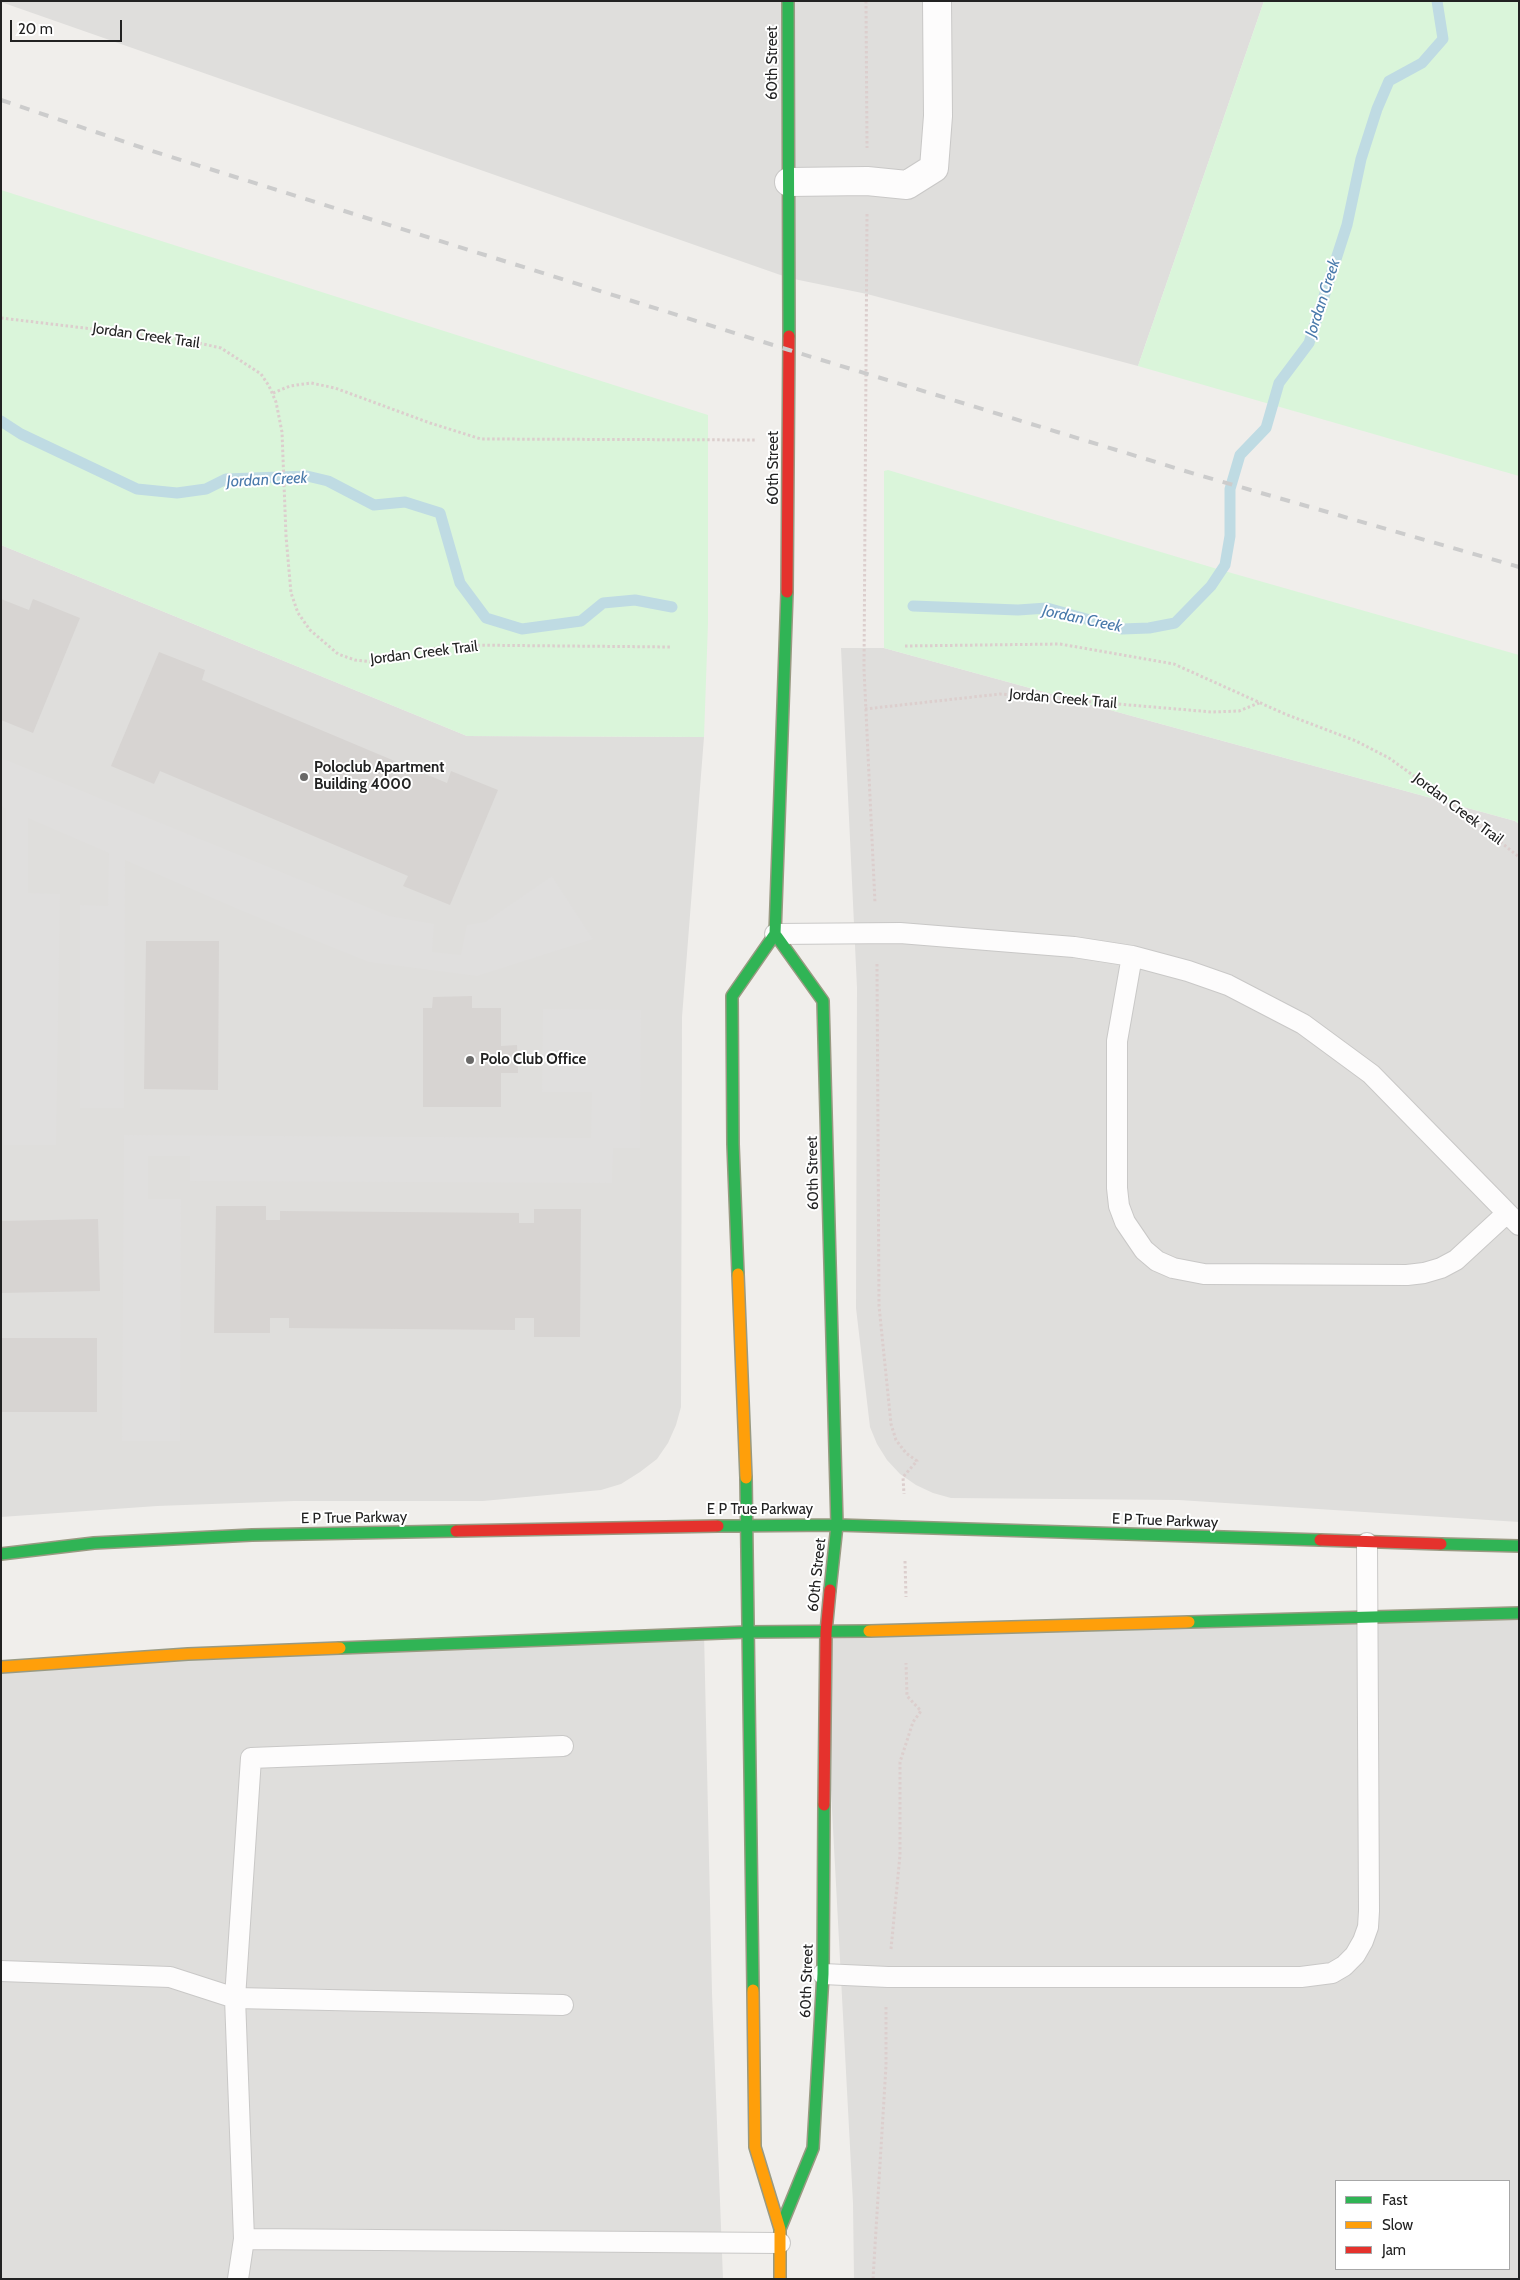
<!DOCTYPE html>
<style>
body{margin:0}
#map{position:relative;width:1520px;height:2280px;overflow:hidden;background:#f0eeeb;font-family:Cabin,sans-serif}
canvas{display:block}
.frame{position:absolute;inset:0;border:2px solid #222;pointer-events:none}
.legend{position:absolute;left:1335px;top:2180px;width:175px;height:90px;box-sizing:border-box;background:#fff;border:1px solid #a7a7a7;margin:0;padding:6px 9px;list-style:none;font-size:15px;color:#222}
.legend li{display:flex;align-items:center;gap:10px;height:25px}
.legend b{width:25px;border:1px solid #a7a7a7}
.scale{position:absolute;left:10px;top:20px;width:112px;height:22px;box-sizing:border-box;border:2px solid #222;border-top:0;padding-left:6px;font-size:15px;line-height:18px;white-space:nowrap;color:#222;-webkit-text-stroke:4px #fff;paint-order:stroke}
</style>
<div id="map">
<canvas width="1520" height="2280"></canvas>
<div class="frame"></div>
<ul class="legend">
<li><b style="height:6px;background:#30b455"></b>Fast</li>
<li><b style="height:6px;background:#ff9f0a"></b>Slow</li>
<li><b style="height:6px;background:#e5322d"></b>Jam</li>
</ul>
<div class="scale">20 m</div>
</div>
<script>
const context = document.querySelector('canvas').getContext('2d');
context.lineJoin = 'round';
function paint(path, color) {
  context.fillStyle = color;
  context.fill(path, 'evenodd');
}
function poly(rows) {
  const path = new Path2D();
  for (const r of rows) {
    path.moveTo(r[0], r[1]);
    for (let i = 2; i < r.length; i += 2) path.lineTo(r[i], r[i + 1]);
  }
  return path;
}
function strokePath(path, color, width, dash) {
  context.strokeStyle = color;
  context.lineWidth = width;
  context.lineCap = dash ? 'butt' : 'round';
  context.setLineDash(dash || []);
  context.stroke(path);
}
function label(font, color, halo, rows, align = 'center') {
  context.font = font + ' Cabin,sans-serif';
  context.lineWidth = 4;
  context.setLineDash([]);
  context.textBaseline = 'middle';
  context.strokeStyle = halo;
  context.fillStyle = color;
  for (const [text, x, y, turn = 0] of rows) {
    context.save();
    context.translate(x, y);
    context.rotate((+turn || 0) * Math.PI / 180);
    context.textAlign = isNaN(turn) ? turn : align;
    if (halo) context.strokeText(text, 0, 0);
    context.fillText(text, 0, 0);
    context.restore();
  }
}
paint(poly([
 [1264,1,1138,366,867,294,789,278,1,2],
 [1,545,467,736,704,737,682,1017,681,1407,676,1425,668,1443,657,1459,640,1472,621,1484,601,1490,483,1501,294,1501,157,1506,1,1517],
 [841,648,884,648,1515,821,1519,824,1519,1522,1179,1500,951,1498,933,1493,916,1485,900,1474,887,1460,877,1444,870,1427,856,1308,857,988],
 [1519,1613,1519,2279,854,2279,853,2203,826,1697,826,1632],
 [1336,2181,1509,2181,1509,2269,1336,2269],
 [704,1632,712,1993,723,2279,1,2279,1,1667]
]), '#dfdedc');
paint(poly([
 [1264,1,1519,1,1519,476,1138,366],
 [1,190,708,415,708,623,704,737,467,736,1,545],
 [888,470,1214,568,1519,655,1519,824,1515,821,884,648,884,471]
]), '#daf5da');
paint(poly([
 [1,758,389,916,434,924,432,952,461,955,467,925,485,922,552,876,593,939,477,976,369,962,245,912,125,860,124,1108,80,1108,80,905,108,906,109,853,28,818,28,893,60,894,56,1145,4,1145,6,809,1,806],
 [543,1009,641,1010,640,1148,613,1148,612,1183,190,1181,190,1156,148,1156,148,1199,181,1199,180,1441,122,1441,124,1135,591,1138,592,1092,542,1092]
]), '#e0dfde');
strokePath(poly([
 [1,421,21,434,137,489,177,493,206,489,226,479,307,476,328,481,374,505,405,502,440,513,460,583,486,618,522,629,581,621,603,603,635,600,672,607],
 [913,606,1018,610,1047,608,1122,629,1149,628,1175,623,1211,586,1225,565,1230,536,1230,489,1240,455,1266,428,1279,383,1309,343,1347,225,1361,159,1377,109,1389,81,1422,63,1443,39,1437,1]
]), '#bfdbe3', 11);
paint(poly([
 [1,599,29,610,33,599,80,618,33,733,1,720],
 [159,652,205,670,202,680,447,783,451,771,498,790,450,905,403,886,408,876,160,771,154,784,111,766],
 [146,941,219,941,218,1090,144,1089],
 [472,996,472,1008,501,1008,501,1046,517,1045,518,1073,501,1073,501,1107,423,1107,423,1008,432,1008,433,997],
 [216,1206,266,1206,266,1220,280,1220,280,1211,519,1213,519,1223,534,1223,534,1209,581,1209,580,1337,534,1337,534,1318,515,1318,515,1330,289,1328,289,1318,270,1318,270,1333,214,1333],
 [98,1219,100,1291,1,1293,1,1221],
 [1,1338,97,1338,97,1412,1,1412]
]), '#d7d4d2');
const lane = poly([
 [775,934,900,933,1074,947,1132,956,1188,971,1228,985,1303,1024,1371,1074,1519,1225],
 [1132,956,1117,1041,1117,1188,1119,1206,1125,1222,1144,1250,1157,1261,1173,1268,1204,1274,1407,1275,1424,1273,1441,1268,1456,1260,1507,1213],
 [1,1971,170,1977,235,1998,563,2005],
 [823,1974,888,1977,1301,1977,1332,1973,1344,1966,1355,1955,1363,1941,1368,1927,1369,1911,1367,1543],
 [244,2239,235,1998,251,1758,563,1746],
 [238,2279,244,2239,780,2243]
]);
const street = poly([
 [789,182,867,181,907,185,934,168,938,116,937,1]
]);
const fast = poly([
 [788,1,789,336],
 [775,934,823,1001,837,1525,830,1590],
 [738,1274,733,1144,732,996,775,934,787,592],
 [746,1478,753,1990],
 [718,1526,837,1525,1320,1540],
 [1441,1544,1519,1546],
 [1,1554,94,1543,252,1535,456,1531],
 [1189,1622,1519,1613],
 [340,1648,747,1632,869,1631],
 [780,2229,813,2148,823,1974,824,1805]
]);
const slow = poly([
 [738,1274,746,1478],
 [869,1631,1189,1622],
 [1,1667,188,1654,340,1648],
 [753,1990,755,2147,780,2229,780,2279]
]);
const jam = poly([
 [787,592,789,336],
 [456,1531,718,1526],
 [1320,1540,1441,1544],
 [824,1805,826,1632,830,1590]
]);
strokePath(lane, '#c9c8c7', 22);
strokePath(street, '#c9c8c7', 30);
strokePath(fast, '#999a82', 14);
strokePath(slow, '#999a82', 14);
strokePath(jam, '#999a82', 14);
strokePath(poly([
 [866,1,867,148],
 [867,214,864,669,875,903],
 [1,318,185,340,221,348,261,374,269,386,276,402,282,432,286,536,291,593,298,613,310,630,338,654,355,660,373,662,388,660,416,651,461,645,672,647],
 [273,393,290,386,311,383,335,388,430,423,481,439,756,440],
 [905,646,1060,644,1174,664,1285,714,1356,741,1389,758,1456,806,1519,857],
 [865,709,1000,694,1212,712,1239,711,1259,703],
 [877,964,879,1306,891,1424,896,1440,906,1453,917,1461,903,1477,904,1494],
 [905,1561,906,1597],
 [891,1949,900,1855,900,1762,913,1722,921,1711,907,1696,906,1663],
 [873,2279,886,2066,886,2007]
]), '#dccecd', 3, [2.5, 2.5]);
strokePath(lane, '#fdfcfc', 20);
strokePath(street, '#fdfcfc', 28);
strokePath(fast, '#30b455', 11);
strokePath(slow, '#ff9f0a', 11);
strokePath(jam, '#e5322d', 11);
strokePath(poly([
 [1,100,149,150,789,350,1195,474,1519,567]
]), '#ccc', 4, [10, 10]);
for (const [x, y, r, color] of [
 [304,777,5,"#6a6968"],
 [470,1060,5,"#6a6968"]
]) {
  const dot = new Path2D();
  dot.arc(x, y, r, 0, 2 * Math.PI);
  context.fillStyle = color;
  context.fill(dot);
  strokePath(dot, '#fff', 2);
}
label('15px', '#222', '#fff', [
 ["60th Street",773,63,-90],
 ["Jordan Creek Trail",146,336,8],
 ["60th Street",774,468,-90],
 ["Jordan Creek Trail",424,653,-7],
 ["Jordan Creek Trail",1063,699,5],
 ["Jordan Creek Trail",1458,809,37],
 ["60th Street",813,1173,-91],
 ["E P True Parkway",760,1510],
 ["E P True Parkway",354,1518,-1],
 ["E P True Parkway",1165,1521,2],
 ["60th Street",817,1575,-84],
 ["60th Street",807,1981,-88]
]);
label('bold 15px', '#222', '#fff', [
 ["Poloclub Apartment",314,768],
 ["Building 4000",314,785],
 ["Polo Club Office",480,1060]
], 'left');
label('italic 16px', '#4a7aab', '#fff', [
 ["Jordan Creek",1323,298,-72],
 ["Jordan Creek",267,480,-3],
 ["Jordan Creek",1082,619,12]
]);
</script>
